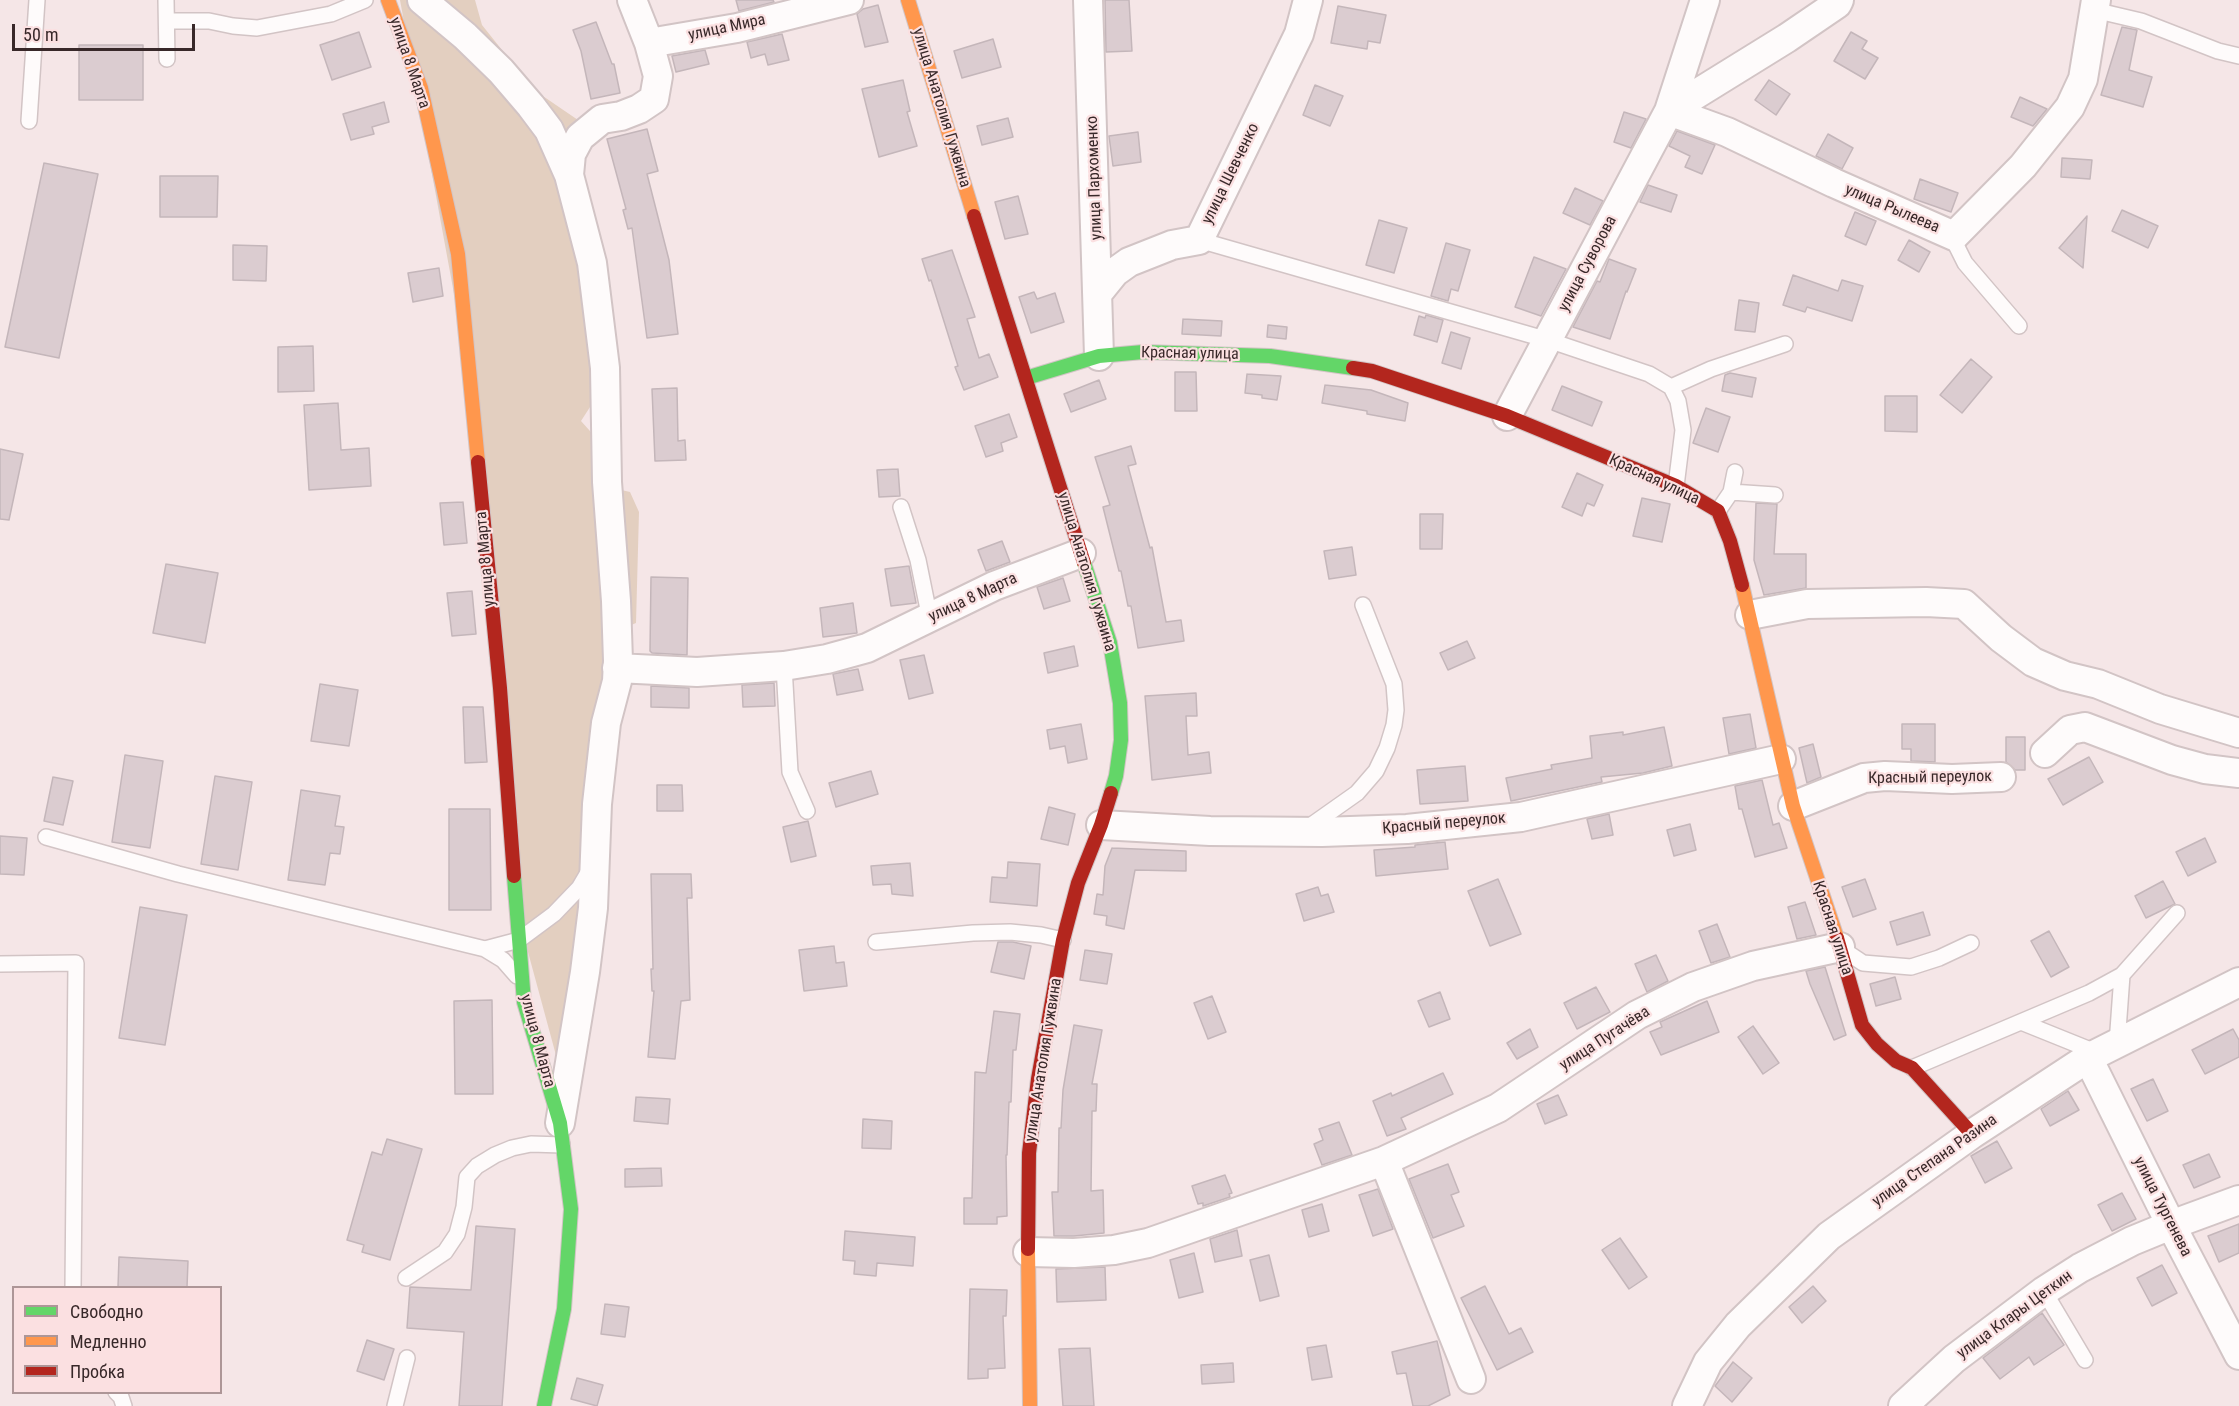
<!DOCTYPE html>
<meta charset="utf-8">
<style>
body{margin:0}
#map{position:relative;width:2239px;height:1406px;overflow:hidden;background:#f5e6e7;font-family:"Roboto Condensed",sans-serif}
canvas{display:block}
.legend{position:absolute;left:12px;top:1286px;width:210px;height:108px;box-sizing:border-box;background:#fbe0e1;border:2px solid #ad9697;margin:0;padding:8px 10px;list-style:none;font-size:18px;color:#382829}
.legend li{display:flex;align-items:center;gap:12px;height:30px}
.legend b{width:30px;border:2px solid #ad9697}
.scale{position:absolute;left:12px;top:24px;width:183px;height:27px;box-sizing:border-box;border:3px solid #382829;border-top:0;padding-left:8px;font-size:18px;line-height:21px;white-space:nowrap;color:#382829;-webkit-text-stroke:4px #fbe0e1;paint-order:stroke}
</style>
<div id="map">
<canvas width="2239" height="1406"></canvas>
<ul class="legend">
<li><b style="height:8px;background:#63d668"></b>Свободно</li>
<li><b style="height:8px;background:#ff974d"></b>Медленно</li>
<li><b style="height:8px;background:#b3261e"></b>Пробка</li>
</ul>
<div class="scale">50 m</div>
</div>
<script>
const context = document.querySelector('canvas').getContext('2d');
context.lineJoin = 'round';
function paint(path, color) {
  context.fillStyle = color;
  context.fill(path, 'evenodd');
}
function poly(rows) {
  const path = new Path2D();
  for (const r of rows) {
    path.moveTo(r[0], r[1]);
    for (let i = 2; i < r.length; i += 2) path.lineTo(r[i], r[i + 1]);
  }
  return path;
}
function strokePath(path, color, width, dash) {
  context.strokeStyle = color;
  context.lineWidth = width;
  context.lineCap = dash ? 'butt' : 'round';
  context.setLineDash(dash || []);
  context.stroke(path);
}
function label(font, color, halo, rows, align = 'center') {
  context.font = font + ' "Roboto Condensed",sans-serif';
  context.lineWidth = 4.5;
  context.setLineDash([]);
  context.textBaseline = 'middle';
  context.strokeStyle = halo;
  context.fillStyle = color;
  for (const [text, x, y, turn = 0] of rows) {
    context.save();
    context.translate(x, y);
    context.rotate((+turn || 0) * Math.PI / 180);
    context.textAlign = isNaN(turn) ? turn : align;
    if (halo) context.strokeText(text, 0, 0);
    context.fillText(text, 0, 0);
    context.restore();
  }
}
paint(poly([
 [400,0,475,0,482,25,534,90,578,120,577,230,601,390,581,421,598,440,613,488,630,492,639,512,636,623,607,635,585,925,557,1059,528,952,486,468]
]), '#e3cfc0');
const building = poly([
 [736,0,773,0,774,2,739,11,736,0],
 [1105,0,1129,0,1132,51,1106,52,1105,0],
 [878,5,888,42,865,47,857,14,863,9,878,5],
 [1338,6,1386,15,1380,43,1368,41,1367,49,1331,43,1338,6],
 [596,22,612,64,614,64,620,93,591,99,581,51,573,30,596,22],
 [2122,27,2137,30,2129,70,2152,77,2143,107,2101,95,2122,27],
 [359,32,371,67,332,80,320,45,359,32],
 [1851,32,1867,41,1862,49,1878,58,1865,79,1834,61,1851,32],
 [782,34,789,60,768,65,765,54,751,58,747,42,782,34],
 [993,39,1001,67,962,78,954,51,993,39],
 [79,45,143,45,143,100,79,100,79,45],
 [705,50,709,64,676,72,672,56,705,50],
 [903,80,910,111,907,112,917,146,879,157,862,89,903,80],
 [1769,80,1790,94,1776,115,1755,100,1769,80],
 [1315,85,1343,96,1330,126,1303,115,1315,85],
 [2020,97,2047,109,2033,126,2011,117,2020,97],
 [384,102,389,122,372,127,374,134,351,140,343,114,384,102],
 [1624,112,1646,119,1631,148,1614,142,1624,112],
 [1008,118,1013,137,982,145,977,126,1008,118],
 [647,129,658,171,647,174,669,260,678,334,647,338,632,228,628,229,623,210,626,209,607,139,647,129],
 [1677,131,1715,145,1702,174,1685,167,1690,156,1669,146,1677,131],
 [1138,132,1141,162,1113,166,1109,136,1138,132],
 [1828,134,1853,148,1842,169,1816,156,1828,134],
 [2062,158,2092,160,2090,179,2061,177,2062,158],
 [44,163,98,174,59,358,5,347,44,163],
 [160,176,218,176,217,217,160,217,160,176],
 [1920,179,1958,193,1951,212,1914,199,1920,179],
 [1648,185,1677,195,1671,212,1640,202,1648,185],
 [1575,188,1603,201,1590,225,1563,213,1575,188],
 [1018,196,1028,234,1005,239,995,202,1018,196],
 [2122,210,2158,226,2148,248,2112,231,2122,210],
 [1855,212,1876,221,1866,245,1845,236,1855,212],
 [2087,216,2083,268,2059,248,2087,216],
 [1379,220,1407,228,1394,273,1366,265,1379,220],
 [1909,240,1930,252,1919,272,1898,260,1909,240],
 [1446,243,1470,250,1458,291,1451,289,1448,301,1431,296,1446,243],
 [233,245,267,246,266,281,233,280,233,245],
 [952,250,975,317,967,319,979,358,989,354,998,377,964,390,955,367,958,366,931,280,929,281,922,259,952,250],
 [1534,257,1566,269,1541,316,1515,307,1534,257],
 [1609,259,1636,269,1627,292,1626,291,1610,339,1573,327,1597,281,1600,282,1609,259],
 [439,268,443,296,413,302,408,273,439,268],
 [1793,275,1838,291,1842,280,1863,286,1852,321,1807,307,1805,312,1783,305,1793,275],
 [1034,292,1037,299,1055,293,1064,322,1031,333,1019,297,1034,292],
 [1739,300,1759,303,1755,332,1735,330,1739,300],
 [1426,315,1443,320,1437,342,1414,335,1419,316,1425,318,1426,315],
 [1183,319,1222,321,1221,336,1182,334,1183,319],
 [1268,325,1287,327,1286,339,1267,337,1268,325],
 [1451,332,1470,338,1461,369,1442,363,1451,332],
 [313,346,314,391,278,392,278,347,313,346],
 [1971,359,1992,377,1962,413,1940,395,1971,359],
 [1175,372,1196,372,1197,411,1175,411,1175,372],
 [1730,373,1756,378,1752,397,1722,391,1725,375,1730,373],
 [1247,374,1281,376,1277,400,1262,398,1262,395,1245,393,1247,374],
 [1099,380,1106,399,1071,412,1064,394,1099,380],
 [1325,385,1371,390,1408,403,1405,421,1367,414,1367,411,1322,403,1325,385],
 [1562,386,1602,402,1592,426,1552,410,1562,386],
 [677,388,678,441,685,440,686,460,655,461,652,389,677,388],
 [1885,396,1917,396,1917,432,1885,431,1885,396],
 [338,403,341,450,369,448,371,486,309,490,304,405,338,403],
 [1706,408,1730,417,1718,452,1693,443,1706,408],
 [1009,414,1017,437,1001,443,1003,451,986,457,975,426,1009,414],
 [1131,446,1136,464,1128,466,1150,548,1152,547,1166,622,1181,620,1184,641,1138,648,1131,606,1128,606,1121,571,1119,571,1103,507,1110,505,1095,457,1131,446],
 [0,449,23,454,9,520,0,519,0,449],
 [898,469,900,496,879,497,877,470,898,469],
 [1577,473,1603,485,1594,506,1587,503,1582,516,1562,507,1577,473],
 [1642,498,1670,504,1662,542,1633,536,1642,498],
 [463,502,467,543,444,545,440,503,463,502],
 [1756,503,1777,504,1774,554,1806,554,1806,588,1764,595,1754,560,1756,503],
 [1420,514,1443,514,1442,549,1420,549,1420,514],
 [1002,541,1010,562,986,571,978,550,1002,541],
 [1352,547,1356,575,1329,579,1324,551,1352,547],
 [166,564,218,573,205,643,153,633,166,564],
 [909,566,916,603,891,606,885,569,909,566],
 [651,577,688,578,687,655,652,653,650,651,651,577],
 [1063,578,1070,601,1044,609,1037,587,1063,578],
 [472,591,476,634,452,636,447,593,472,591],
 [853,603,857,633,823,637,820,608,853,603],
 [1467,641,1475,658,1448,670,1440,653,1467,641],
 [1074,646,1078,666,1048,673,1044,653,1074,646],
 [924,655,933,693,909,699,900,660,924,655],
 [858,669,863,690,837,695,833,674,858,669],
 [774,683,775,706,743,707,742,685,774,683],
 [320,684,358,690,349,746,311,741,320,684],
 [651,686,689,688,689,708,651,707,651,686],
 [1196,693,1197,716,1186,716,1188,755,1209,752,1211,773,1152,780,1145,696,1196,693],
 [463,707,483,707,487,762,465,763,463,707],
 [1750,714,1756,748,1729,754,1723,718,1750,714],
 [1081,724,1087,759,1068,763,1065,746,1050,749,1047,730,1081,724],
 [1902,724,1935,724,1935,762,1911,761,1911,749,1902,749,1902,724],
 [1664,727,1672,766,1643,773,1601,777,1602,782,1511,801,1506,778,1552,769,1551,765,1592,758,1590,736,1623,732,1623,735,1664,727],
 [2006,737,2025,737,2025,770,2015,770,2006,762,2006,737],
 [1813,744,1821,777,1807,783,1799,748,1813,744],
 [125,755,163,761,150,848,112,842,125,755],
 [2089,757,2103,782,2063,805,2048,779,2089,757],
 [1465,766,1468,801,1420,804,1417,770,1465,766],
 [871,771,878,794,836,807,829,783,871,771],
 [215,776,252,782,238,870,201,864,215,776],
 [53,777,73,781,63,825,44,821,53,777],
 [1762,780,1773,825,1779,823,1787,848,1755,857,1742,809,1739,809,1735,786,1762,780],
 [657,785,682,785,683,811,657,811,657,785],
 [301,790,340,796,335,826,344,827,340,854,330,853,325,885,288,880,301,790],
 [1049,807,1075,814,1068,845,1041,839,1049,807],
 [449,809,490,809,491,910,449,910,449,809],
 [1609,814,1613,835,1592,839,1587,819,1609,814],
 [808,821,816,856,791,862,783,827,808,821],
 [1690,824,1696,850,1674,856,1667,830,1690,824],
 [0,836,27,838,24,875,0,874,0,836],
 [2205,838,2216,862,2188,876,2176,852,2205,838],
 [1445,842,1448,869,1376,876,1374,850,1415,847,1415,845,1445,842],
 [1112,848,1186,851,1186,871,1135,870,1124,929,1106,925,1107,916,1094,914,1097,894,1103,895,1105,866,1112,848],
 [1008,862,1040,864,1037,906,990,902,992,877,1007,878,1008,862],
 [910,863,913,896,892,894,891,884,873,885,871,866,910,863],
 [651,874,691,874,692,898,687,898,690,1000,681,1001,675,1059,648,1057,654,991,652,991,651,969,653,969,651,874],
 [1498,879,1521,934,1490,946,1468,891,1498,879],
 [1865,879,1876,909,1853,917,1842,887,1865,879],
 [2163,881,2175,904,2146,918,2135,896,2163,881],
 [1318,887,1321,896,1328,894,1334,912,1304,921,1296,894,1318,887],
 [1805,902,1816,935,1797,939,1788,907,1805,902],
 [140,907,187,915,165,1045,119,1038,140,907],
 [1923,912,1930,935,1897,945,1890,922,1923,912],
 [1717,924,1730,957,1711,963,1699,931,1717,924],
 [2049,931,2069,967,2051,977,2031,941,2049,931],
 [998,942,1013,942,1031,946,1024,979,991,972,998,942],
 [834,946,836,963,844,962,847,986,804,991,799,950,834,946],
 [1085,950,1112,954,1107,984,1080,980,1085,950],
 [1656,955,1668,981,1647,992,1635,964,1656,955],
 [1825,967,1846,1035,1834,1040,1810,984,1806,971,1825,967],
 [1895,977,1901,999,1876,1006,1870,984,1895,977],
 [1596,987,1610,1012,1577,1029,1564,1003,1596,987],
 [1440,992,1450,1019,1429,1027,1418,1001,1440,992],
 [1212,996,1226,1032,1208,1039,1194,1003,1212,996],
 [492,1000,493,1094,455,1094,454,1001,492,1000],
 [1707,1001,1719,1032,1661,1055,1650,1032,1662,1027,1660,1022,1707,1001],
 [994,1011,1020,1014,1016,1050,1013,1050,1011,1102,1009,1102,1007,1155,1006,1155,1007,1216,997,1217,997,1224,964,1224,964,1198,972,1198,975,1072,986,1073,994,1011],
 [1074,1025,1102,1030,1092,1084,1097,1084,1096,1111,1092,1111,1091,1191,1103,1190,1104,1233,1074,1236,1054,1236,1052,1192,1058,1192,1059,1128,1061,1128,1063,1090,1074,1025],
 [1753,1026,1779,1063,1763,1074,1738,1037,1753,1026],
 [1530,1029,1538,1047,1517,1059,1507,1043,1530,1029],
 [2233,1029,2239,1040,2239,1057,2205,1074,2192,1050,2233,1029],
 [1443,1073,1453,1094,1401,1118,1406,1129,1387,1136,1373,1101,1391,1093,1392,1096,1443,1073],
 [2153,1079,2168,1111,2147,1121,2131,1089,2153,1079],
 [2068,1091,2079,1110,2050,1126,2041,1109,2068,1091],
 [1558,1095,1567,1115,1545,1124,1537,1104,1558,1095],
 [636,1097,670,1099,668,1124,634,1121,636,1097],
 [863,1119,892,1121,891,1149,862,1148,863,1119],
 [1339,1122,1352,1155,1322,1165,1314,1144,1323,1140,1319,1129,1339,1122],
 [387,1139,422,1149,390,1260,362,1252,364,1245,347,1240,372,1152,382,1155,387,1139],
 [1997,1141,2012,1168,1985,1183,1971,1156,1997,1141],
 [2209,1154,2220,1177,2194,1188,2183,1165,2209,1154],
 [1448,1164,1459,1192,1451,1195,1464,1226,1433,1238,1409,1179,1448,1164],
 [661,1168,662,1186,625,1187,625,1169,661,1168],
 [1225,1175,1232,1193,1229,1194,1230,1197,1203,1206,1203,1203,1198,1204,1192,1186,1225,1175],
 [1378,1189,1393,1229,1373,1236,1359,1195,1378,1189],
 [2122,1193,2136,1219,2112,1231,2098,1205,2122,1193],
 [1322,1204,1329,1231,1309,1237,1302,1210,1322,1204],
 [2239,1224,2239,1253,2219,1262,2208,1236,2239,1224],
 [476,1226,515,1229,502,1406,459,1406,464,1332,407,1328,410,1287,471,1290,476,1226],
 [1237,1230,1242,1256,1215,1262,1210,1239,1237,1230],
 [845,1231,915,1237,913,1266,877,1263,876,1276,854,1274,855,1261,843,1260,845,1231],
 [1620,1238,1647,1277,1629,1289,1602,1250,1620,1238],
 [1194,1253,1203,1292,1179,1298,1170,1260,1194,1253],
 [1269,1255,1279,1296,1260,1301,1250,1260,1269,1255],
 [119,1257,188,1261,187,1287,118,1287,119,1257],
 [2162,1265,2177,1293,2152,1306,2137,1278,2162,1265],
 [1105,1267,1106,1300,1057,1302,1056,1269,1105,1267],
 [1485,1286,1509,1334,1521,1328,1533,1352,1497,1370,1461,1298,1485,1286],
 [1813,1286,1826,1301,1802,1323,1789,1307,1813,1286],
 [970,1289,1007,1290,1006,1316,1003,1316,1005,1368,988,1369,988,1378,968,1379,970,1289],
 [605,1304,629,1307,625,1337,601,1334,605,1304],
 [2042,1313,2064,1345,2034,1365,2029,1357,2000,1379,1983,1358,2042,1313],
 [367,1340,394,1349,384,1380,357,1371,367,1340],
 [1437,1341,1450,1395,1428,1406,1413,1406,1406,1373,1397,1374,1392,1352,1437,1341],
 [1326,1345,1332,1377,1312,1380,1307,1348,1326,1345],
 [1090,1348,1094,1406,1063,1406,1059,1349,1090,1348],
 [1733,1362,1752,1378,1732,1402,1715,1386,1733,1362],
 [1233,1363,1234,1382,1202,1384,1201,1365,1233,1363],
 [577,1378,603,1385,597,1406,571,1399,577,1378]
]);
paint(building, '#dbccd0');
strokePath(building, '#c4b6ba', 1.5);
const lane = poly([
 [166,0,167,59],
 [2094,10,2141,21,2218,51,2239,56],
 [167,21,209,21,233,26,257,28,331,14,365,0],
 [29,121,37,0],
 [1954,236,1956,245,1965,263,2019,326],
 [1199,240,1548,340,1649,374,1671,387,1678,401,1683,430,1676,486],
 [1671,387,1711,369,1785,344],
 [1731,492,1735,472],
 [901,507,918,560,930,619],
 [1718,511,1731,492,1775,495],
 [784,666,790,772,807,811],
 [1306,829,1357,793,1376,771,1387,748,1394,725,1396,710,1394,684,1363,605],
 [46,837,178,874,485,949,519,940,554,914,579,888,589,871],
 [876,942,973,933,1010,932,1041,935,1063,940],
 [485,949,503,960,517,976],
 [1845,951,1863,963,1911,967,1939,958,1971,943],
 [0,964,76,963,73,1288],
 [2021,1022,2098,1053],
 [2117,1044,2122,975],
 [1912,1068,2089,993,2122,975,2177,913],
 [406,1278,445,1252,457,1234,464,1207,467,1177,477,1166,495,1155,512,1148,531,1144,562,1145],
 [2044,1291,2085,1360],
 [116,1392,121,1397,124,1406],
 [395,1406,407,1358]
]);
const street = poly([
 [422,0,465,36,501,71,531,106,549,130,569,175],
 [632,0,649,43,737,28,849,0],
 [1088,0,1099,356],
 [1705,0,1669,111,1727,132,1834,183,1954,236,2023,166,2070,107,2083,79,2096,0],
 [1098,293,1115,272,1129,262,1172,245,1199,240,1299,34,1308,0],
 [1507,416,1669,111,1787,38,1837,4,1839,0],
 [1750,615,1807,604,1926,602,1964,604,2001,638,2033,662,2065,676,2098,684,2160,709,2239,733],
 [617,668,697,672,784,666,827,659,867,648,994,586,1081,553],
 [2045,753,2070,730,2085,727,2172,760,2205,769,2239,773],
 [1793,806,1864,778,1885,776,1952,779,2001,777],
 [1101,825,1210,831,1322,832,1407,829,1521,817,1781,759],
 [2088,1058,2171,1225,2239,1355],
 [560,1123,585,972,593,908,597,804,606,723,617,681,618,661,616,601,607,482,605,368,592,263,569,175,571,154,580,137,602,119,621,116,639,109,654,99,658,76,649,43],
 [1384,1161,1471,1379],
 [1028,1252,1074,1253,1114,1250,1148,1243,1384,1161,1498,1108,1637,1015,1693,987,1753,966,1840,947],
 [1687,1406,1708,1362,1738,1325,1829,1236,1972,1134,2088,1058,2239,982],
 [1903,1406,1954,1359,2044,1291,2080,1268,2132,1241,2171,1225,2239,1200]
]);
const fast = poly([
 [1026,378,1099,356,1143,352,1270,356,1353,368],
 [1084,563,1110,643,1120,703,1121,740,1116,776,1111,793],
 [514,876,524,1002,560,1123,571,1209,564,1309,544,1406]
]);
const slow = poly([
 [388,0,421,88,458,254,478,462],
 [908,0,974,216],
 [1742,585,1793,806,1837,938],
 [1028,1249,1030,1406]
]);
const jam = poly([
 [974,216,1084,563],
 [1353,368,1372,371,1507,416,1676,486,1718,511,1730,541,1742,585],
 [478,462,500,688,514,876],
 [1837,938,1862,1025,1877,1044,1896,1061,1912,1068,1972,1134],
 [1028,1249,1029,1153,1038,1079,1063,940,1078,883,1101,825,1111,793]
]);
strokePath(lane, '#d2c4c5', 18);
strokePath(street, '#d2c4c5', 32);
strokePath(fast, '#d2c4c5', 16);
strokePath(slow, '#d2c4c5', 16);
strokePath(jam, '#d2c4c5', 16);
strokePath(lane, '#fefbfb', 15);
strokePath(street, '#fefbfb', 28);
strokePath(fast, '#63d668', 14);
strokePath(slow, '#ff974d', 14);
strokePath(jam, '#b3261e', 14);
label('16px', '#382829', '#fbe0e1', [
 ["улица Мира",727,28,-12],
 ["улица 8 Марта",409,63,71],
 ["улица Анатолия Гужвина",941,108,73],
 ["улица Шевченко",1231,174,-64],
 ["улица Пархоменко",1095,178,-92],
 ["улица Рылеева",1892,209,23],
 ["улица Суворова",1588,264,-62],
 ["Красная улица",1190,354,1],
 ["Красная улица",1654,480,25],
 ["улица 8 Марта",486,559,-95],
 ["улица Анатолия Гужвина",1086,572,73],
 ["улица 8 Марта",973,598,-25],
 ["Красный переулок",1930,778,-1],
 ["Красный переулок",1444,824,-5],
 ["Красная улица",1832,928,72],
 ["улица Пугачёва",1605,1039,-33],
 ["улица 8 Марта",537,1041,75],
 ["улица Анатолия Гужвина",1044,1060,-81],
 ["улица Степана Разина",1935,1161,-35],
 ["улица Тургенева",2162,1207,63],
 ["улица Клары Цеткин",2015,1315,-36]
]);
</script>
